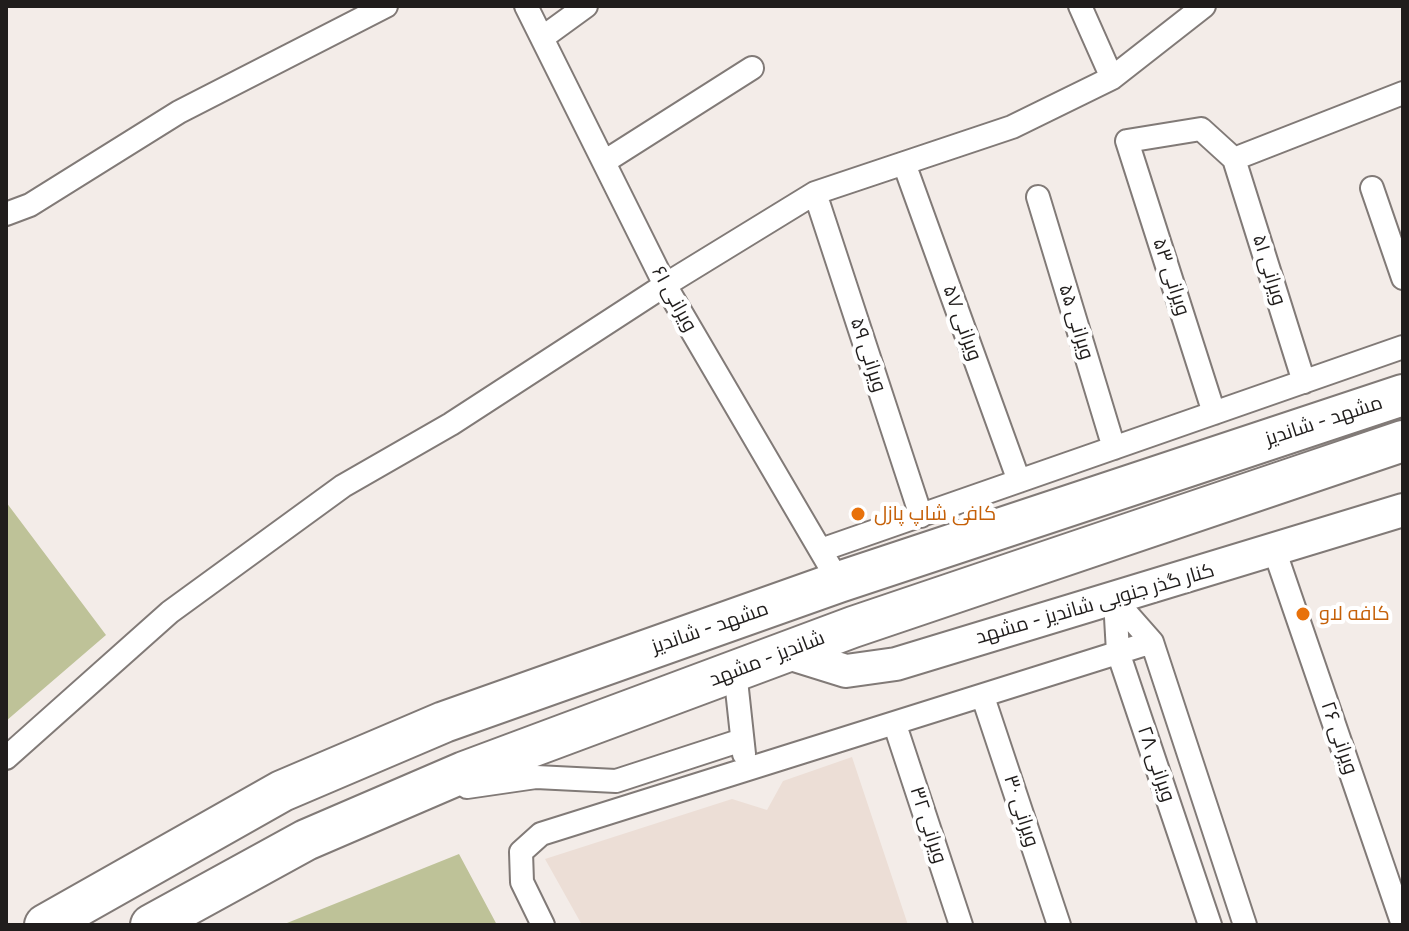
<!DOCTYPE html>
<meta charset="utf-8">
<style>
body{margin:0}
#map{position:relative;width:1409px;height:931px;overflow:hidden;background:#f3ece8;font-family:Figtree,sans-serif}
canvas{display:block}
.frame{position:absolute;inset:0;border:8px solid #201d1c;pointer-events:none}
</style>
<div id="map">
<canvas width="1409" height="931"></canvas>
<div class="frame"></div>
</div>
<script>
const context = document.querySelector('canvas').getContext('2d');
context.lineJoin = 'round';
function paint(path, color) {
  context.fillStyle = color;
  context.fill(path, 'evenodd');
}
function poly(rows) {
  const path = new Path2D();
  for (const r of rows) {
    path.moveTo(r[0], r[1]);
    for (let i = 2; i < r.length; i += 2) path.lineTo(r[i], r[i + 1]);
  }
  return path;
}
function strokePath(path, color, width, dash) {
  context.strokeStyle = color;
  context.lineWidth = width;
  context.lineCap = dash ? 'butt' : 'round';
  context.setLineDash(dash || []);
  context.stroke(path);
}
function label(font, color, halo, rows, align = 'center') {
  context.font = font + ' Figtree,Cairo,sans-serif';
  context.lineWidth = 8;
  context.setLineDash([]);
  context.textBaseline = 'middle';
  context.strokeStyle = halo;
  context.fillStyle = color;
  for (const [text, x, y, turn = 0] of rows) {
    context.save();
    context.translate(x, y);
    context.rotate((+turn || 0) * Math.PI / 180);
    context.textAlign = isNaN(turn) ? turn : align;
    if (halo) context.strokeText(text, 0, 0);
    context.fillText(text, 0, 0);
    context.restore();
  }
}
paint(poly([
 [852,757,908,925,582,925,545,859,732,799,767,810,783,781]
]), '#ecded6');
paint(poly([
 [6,502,106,635,6,721],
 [459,854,497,925,282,925]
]), '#bec298');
const street = poly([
 [526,6,665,285,839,582],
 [1080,6,1112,78],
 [542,38,586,6],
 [1234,159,1304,382],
 [604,162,752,68],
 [905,166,1019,481],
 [1372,188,1403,278],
 [815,193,921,516],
 [1038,197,1114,448],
 [6,214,30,205,179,112,386,6],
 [1214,413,1127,141,1201,129,1234,159,1403,93],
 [821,550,1403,347],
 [1275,552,1403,925],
 [1115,600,1152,642,1245,925],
 [1115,600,1118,652,1210,925],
 [735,671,744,754],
 [983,697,1059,925],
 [895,725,961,925],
 [6,758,170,612,343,486,451,424,665,285,815,193,1012,127,1112,78,1204,6],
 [467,787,536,777,616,781,742,740],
 [543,925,522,882,521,852,541,834,1152,642]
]);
const secondary = poly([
 [785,652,846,671,896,664,1403,510]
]);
const highway = poly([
 [45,925,282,791,444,722,839,582,1403,395],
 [151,925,306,840,464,772,853,627,1403,441]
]);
strokePath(street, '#817a77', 26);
strokePath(secondary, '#817a77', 36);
strokePath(highway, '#817a77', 44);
strokePath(street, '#fff', 22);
strokePath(secondary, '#fff', 32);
strokePath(highway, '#fff', 40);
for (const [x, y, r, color] of [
 [858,514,8,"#e8710a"],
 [1303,614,8,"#e8710a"]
]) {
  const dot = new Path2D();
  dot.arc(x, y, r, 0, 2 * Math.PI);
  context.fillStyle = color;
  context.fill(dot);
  strokePath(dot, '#fff', 3);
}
label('20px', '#201d1c', '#fff', [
 ["ویرانی ۵۱",1269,270,73],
 ["ویرانی ۵۳",1171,277,72],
 ["ویرانی ۶۱",674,299,61],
 ["ویرانی ۵۵",1076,322,73],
 ["ویرانی ۵۷",962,323,70],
 ["ویرانی ۵۹",868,355,72],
 ["مشهد - شاندیز",1324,421,-18],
 ["کنار گذر جنوبی شاندیز - مشهد",1095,604,-16],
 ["مشهد - شاندیز",710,628,-19],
 ["شاندیز - مشهد",767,659,-21],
 ["ویرانی ۲۶",1339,738,71],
 ["ویرانی ۲۸",1156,764,71],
 ["ویرانی ۳۰",1021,811,72],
 ["ویرانی ۳۲",928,825,72]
]);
label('20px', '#c56008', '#fff', [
 ["کافی شاپ پازل",874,514],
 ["کافه لاو",1319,614]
], 'left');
</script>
